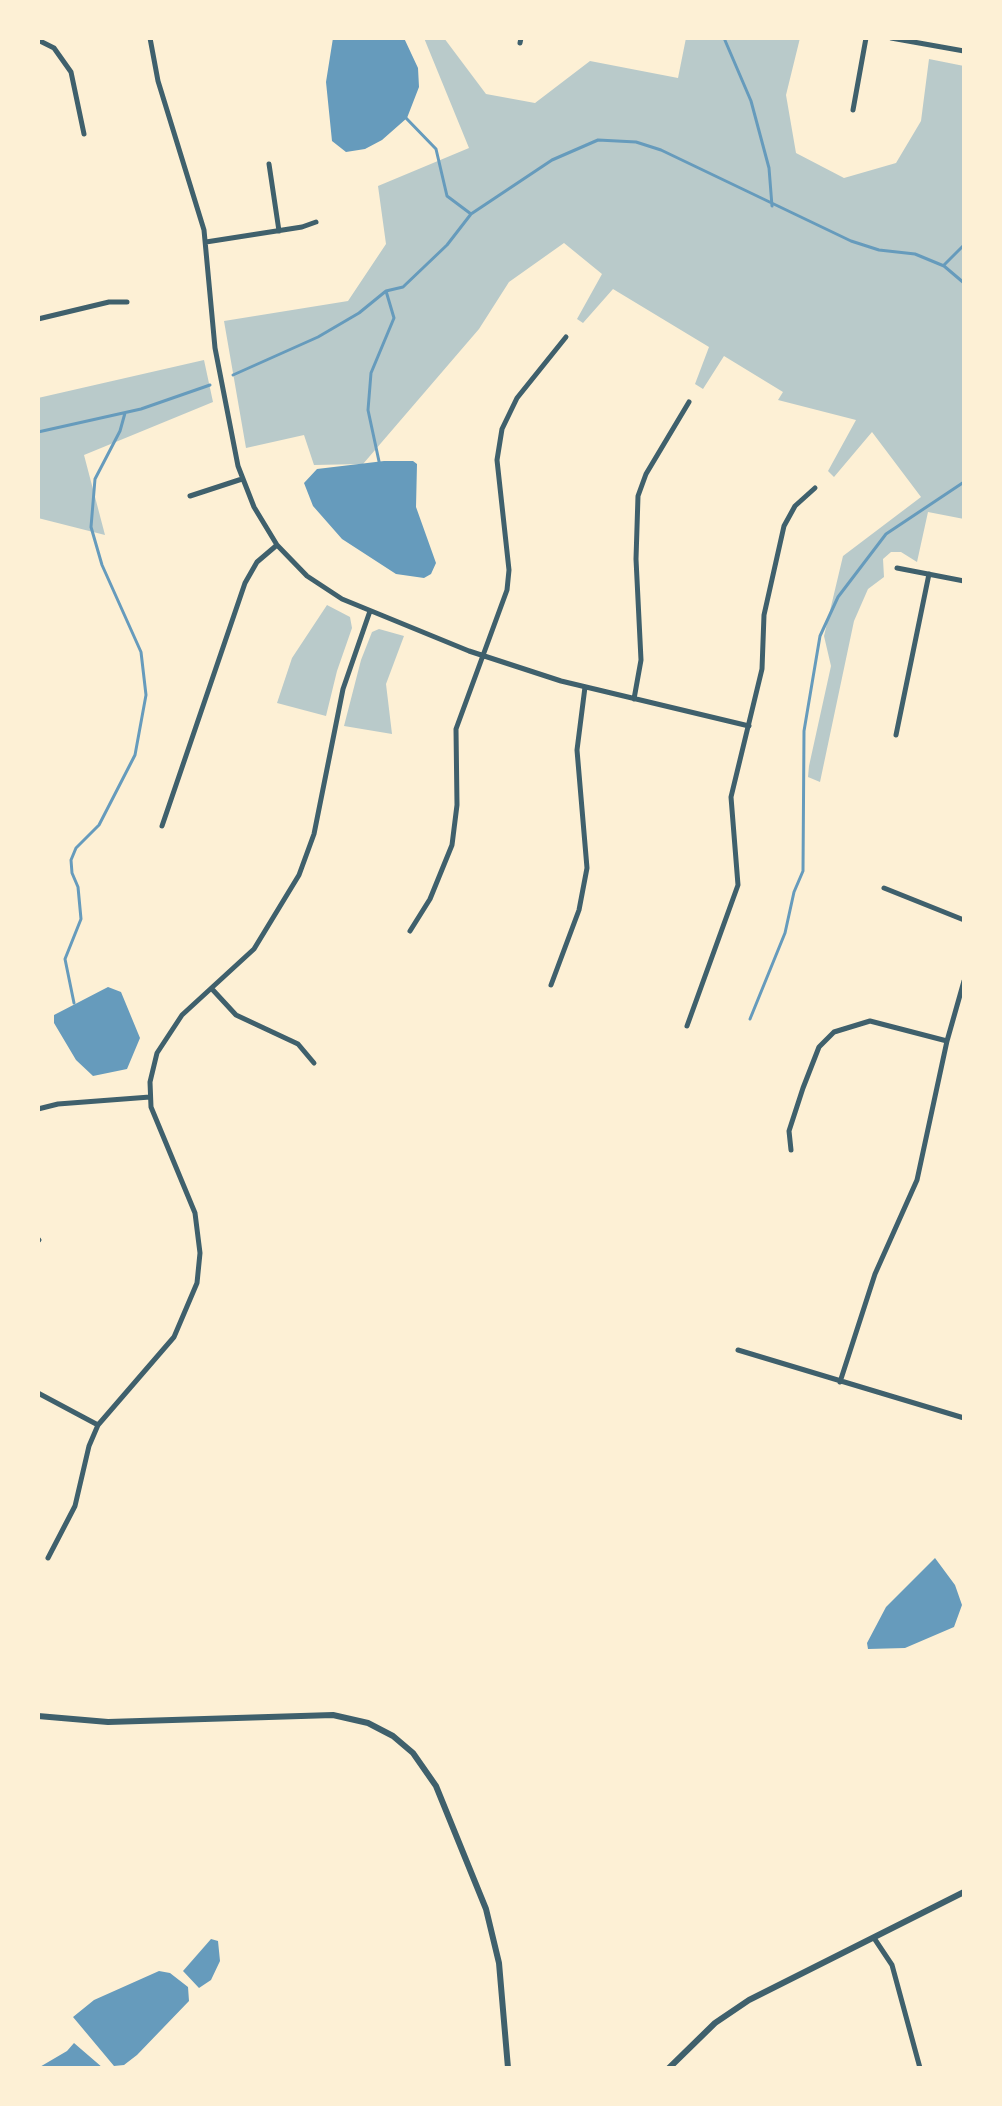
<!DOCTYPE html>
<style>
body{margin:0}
#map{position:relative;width:1002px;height:2106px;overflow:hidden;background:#fdf0d5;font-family:"Sofia Sans Condensed",sans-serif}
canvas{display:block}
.frame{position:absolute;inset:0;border:40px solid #fdf0d5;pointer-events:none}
</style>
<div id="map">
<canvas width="1002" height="2106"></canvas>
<div class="frame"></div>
</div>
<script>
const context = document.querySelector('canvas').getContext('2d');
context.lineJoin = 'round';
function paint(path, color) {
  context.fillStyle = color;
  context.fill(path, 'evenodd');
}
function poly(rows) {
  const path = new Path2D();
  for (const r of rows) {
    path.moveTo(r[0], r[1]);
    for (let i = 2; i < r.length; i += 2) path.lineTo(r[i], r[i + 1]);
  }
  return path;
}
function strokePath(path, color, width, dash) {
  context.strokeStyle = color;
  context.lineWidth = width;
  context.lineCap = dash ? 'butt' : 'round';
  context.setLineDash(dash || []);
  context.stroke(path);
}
paint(poly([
 [424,38,444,38,486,94,535,103,590,61,678,78,686,38,800,38,786,95,796,153,844,178,896,163,921,121,929,59,964,66,964,519,928,512,917,562,901,552,891,552,883,559,884,577,868,589,854,621,820,782,808,777,809,766,831,666,824,636,843,556,921,497,872,432,834,477,828,471,856,420,778,400,783,392,724,356,703,389,695,384,709,347,613,289,583,323,577,319,602,274,564,243,509,282,479,329,363,464,314,465,304,435,246,448,224,321,348,301,386,244,378,186,469,148],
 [204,360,213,402,84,455,105,535,38,518,38,398],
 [327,605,350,617,352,628,337,671,326,716,277,703,292,658],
 [379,629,404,636,386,684,392,734,344,726,361,660,372,632]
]), '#b9caca');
paint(poly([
 [333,38,404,38,418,68,419,87,407,118,382,140,365,149,346,152,332,141,326,82],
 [384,461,413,461,417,464,416,507,436,563,431,574,424,578,396,574,342,539,313,506,304,483,317,469],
 [108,987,121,992,140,1038,127,1069,93,1076,76,1060,54,1023,54,1015],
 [935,1558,955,1585,962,1605,954,1627,905,1648,868,1649,867,1643,886,1607],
 [211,1939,218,1941,220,1961,211,1980,199,1988,183,1971],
 [159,1971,170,1973,188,1987,189,2001,137,2055,124,2065,114,2066,73,2017,94,2000],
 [74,2043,103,2068,38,2068,67,2051]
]), '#669bbc');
strokePath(poly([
 [724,38,751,101,769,168,772,206],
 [405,117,436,149,447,196,471,214],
 [944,265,964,245],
 [233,375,318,337,359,313,386,291,403,287,447,245,471,214,552,160,598,140,636,142,661,150,851,241,879,250,915,254,944,266,964,283],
 [38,432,141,409,210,385],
 [380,466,368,410,371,373,394,318,386,291],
 [74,1003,65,959,81,919,78,887,72,873,71,860,76,848,99,825,135,755,146,695,141,652,102,565,91,527,95,479,120,431,125,413],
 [750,1019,785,933,794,892,803,871,804,731,820,636,838,597,886,534,964,482]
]), '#669bbc', 3);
strokePath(poly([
 [150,38,158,81,204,230,215,348,238,466,254,507,277,545,307,576,342,599,469,651,561,681,749,726],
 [891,38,964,51],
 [38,40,54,48,71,72,84,134],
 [520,43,521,38],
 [853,110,866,38],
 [269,164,279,231],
 [206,242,302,227,316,222],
 [38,319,109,302,127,302],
 [190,496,242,479],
 [897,568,964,581],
 [634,699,641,660,636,559,638,496,646,474,689,402],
 [896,735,929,574],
 [162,826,245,583,257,562,277,545],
 [884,888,964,920],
 [410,931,430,899,452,845,457,805,456,729,507,590,509,570,497,460,502,429,517,398,566,337],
 [551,985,579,910,587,868,577,750,585,687],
 [212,989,236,1015,298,1044,314,1063],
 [687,1026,738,885,731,797,762,669,764,615,784,526,795,506,815,488],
 [38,1109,58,1104,150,1097],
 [791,1150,789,1131,803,1088,819,1047,834,1032,870,1021,947,1041],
 [38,1239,39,1240],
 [738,1350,964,1418],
 [840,1382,875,1274,917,1180,947,1041,964,981],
 [38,1393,98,1425],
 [48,1558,75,1506,89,1446,98,1425,174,1337,197,1283,200,1253,195,1213,151,1107,150,1082,157,1053,182,1015,254,949,299,875,314,834,343,689,370,611],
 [874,1938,892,1965,920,2068]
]), '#3f606c', 5);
strokePath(poly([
 [38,1716,108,1722,333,1715,368,1723,393,1736,413,1753,436,1786,486,1909,499,1963,508,2068],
 [669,2068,715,2023,749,2000,964,1892]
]), '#3f606c', 6);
</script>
